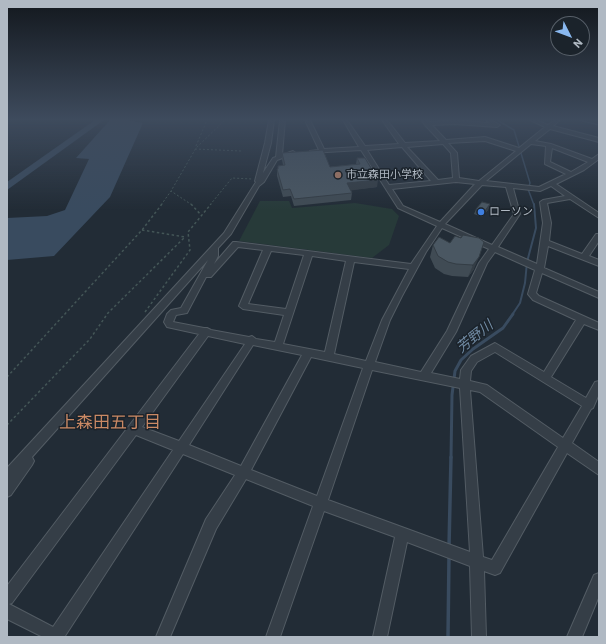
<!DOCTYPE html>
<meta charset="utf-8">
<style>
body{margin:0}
#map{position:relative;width:606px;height:644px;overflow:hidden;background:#222c36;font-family:"IBM Plex Sans",sans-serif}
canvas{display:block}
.frame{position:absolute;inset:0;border:8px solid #b0b9c3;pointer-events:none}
.north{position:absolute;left:550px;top:16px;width:40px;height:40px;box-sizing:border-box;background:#1b232b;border:1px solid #575f68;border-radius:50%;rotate:132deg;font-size:11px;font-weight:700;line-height:16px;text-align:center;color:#b0b9c3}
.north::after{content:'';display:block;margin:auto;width:14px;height:18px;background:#89b8ef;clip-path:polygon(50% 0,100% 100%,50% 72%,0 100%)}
</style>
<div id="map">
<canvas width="606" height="644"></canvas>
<div class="frame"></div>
<div class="north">N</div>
</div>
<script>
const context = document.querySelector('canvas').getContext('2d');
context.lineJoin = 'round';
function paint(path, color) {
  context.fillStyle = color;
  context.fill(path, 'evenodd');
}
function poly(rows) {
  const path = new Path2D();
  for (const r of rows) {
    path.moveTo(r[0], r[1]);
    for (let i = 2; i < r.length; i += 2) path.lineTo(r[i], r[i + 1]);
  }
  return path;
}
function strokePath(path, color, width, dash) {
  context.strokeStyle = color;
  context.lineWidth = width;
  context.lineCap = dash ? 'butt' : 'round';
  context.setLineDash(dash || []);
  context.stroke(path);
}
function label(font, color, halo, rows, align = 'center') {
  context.font = font + ' "IBM Plex Sans","Noto Sans JP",sans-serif';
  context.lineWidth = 3;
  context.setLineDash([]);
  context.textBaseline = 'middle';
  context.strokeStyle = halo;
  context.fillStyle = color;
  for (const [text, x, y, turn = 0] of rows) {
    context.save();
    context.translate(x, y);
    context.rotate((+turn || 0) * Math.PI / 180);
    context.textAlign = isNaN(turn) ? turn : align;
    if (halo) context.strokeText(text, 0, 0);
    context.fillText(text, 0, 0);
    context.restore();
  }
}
paint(poly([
 [260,201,289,201,292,208,355,203,392,209,399,216,389,245,372,258,239,241]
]), '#273a39');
paint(poly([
 [110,120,129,120,143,123,110,197,54,256,7,260,7,218,47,216,65,210,89,159,76,158]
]), '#394b5f');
strokePath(poly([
 [497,120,514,130,530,183,528,189,534,205],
 [579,120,599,125]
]), '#394b5f', 1.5);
strokePath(poly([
 [512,315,520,303,525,283,527,262,536,228,534,204]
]), '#394b5f', 2);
strokePath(poly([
 [451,458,452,395,455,371,461,360,473,349,503,328,513,314]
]), '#394b5f', 3);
strokePath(poly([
 [449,547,451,457],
 [448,637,449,556]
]), '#394b5f', 3.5);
paint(poly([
 [95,120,104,120,7,190,7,182,95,120]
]), '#394b5f');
const minor = poly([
 [269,120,274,120,271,143,263,173,273,158,276,157,280,120,285,120,282,155,293,151,296,153,277,160,264,182,259,186,231,234,218,248,218,256,214,264,233,242,236,242,411,264,437,226,398,208,361,150,310,153,310,151,319,150,305,120,310,120,324,149,359,147,343,120,347,120,365,146,399,144,382,120,387,120,405,143,440,141,425,125,422,121,424,120,427,120,429,122,455,120,489,123,486,120,491,120,500,125,497,127,455,124,432,125,446,140,485,137,519,148,545,127,530,120,536,120,548,125,555,120,560,120,553,126,599,138,599,142,550,129,535,141,551,144,592,159,599,154,599,159,584,170,556,184,599,213,599,218,570,199,547,203,551,223,549,241,582,254,596,234,599,234,599,241,589,256,599,260,599,266,548,246,544,268,599,292,599,298,542,273,536,293,539,296,599,323,599,330,584,324,551,377,586,398,595,382,599,381,599,394,593,408,591,409,572,443,599,462,599,475,567,453,500,573,495,575,484,571,486,637,472,637,470,566,407,542,387,637,373,637,395,537,324,511,280,637,266,637,313,506,246,479,216,529,170,637,156,637,206,519,235,475,183,454,65,636,65,637,43,637,7,619,7,586,199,334,167,327,164,322,167,314,171,310,181,308,208,260,32,457,34,461,32,465,11,495,7,497,7,468,224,233,256,182,255,181,265,143,269,120],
 [485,141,516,151,479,181,459,178,457,153,448,143,485,141],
 [443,144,451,153,453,178,438,180,407,147,443,144],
 [531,144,546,146,545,164,566,174,539,187,486,181,531,144],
 [402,147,431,181,389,185,367,150,402,147],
 [552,148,588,162,571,172,550,162,552,148],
 [456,182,475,184,440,222,403,206,392,189,456,182],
 [482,185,506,187,514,214,492,245,445,224,482,185],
 [551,186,565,196,543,200,540,202,543,223,537,264,498,247,520,214,513,188,540,191,551,186],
 [442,228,489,249,479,263,447,331,421,372,375,362,390,320,402,296,426,252,442,228],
 [238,247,263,250,239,306,243,309,284,315,275,342,256,339,252,336,249,337,211,330,207,328,204,328,173,322,176,315,187,313,206,277,211,277,238,247],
 [271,251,304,255,286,309,248,304,271,251],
 [495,252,535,270,528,294,533,300,576,320,544,372,495,343,471,356,461,370,460,379,431,373,456,332,487,263,495,252],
 [312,256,346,261,325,352,283,344,312,256],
 [354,262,409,269,382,320,366,361,334,354,354,262],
 [208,336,245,344,179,441,142,427,208,336],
 [253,345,302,355,241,466,189,445,253,345],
 [495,352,582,406,563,438,487,385,470,381,471,371,477,362,495,352],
 [311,357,363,368,317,496,251,470,311,357],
 [372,370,460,388,470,552,328,500,372,370],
 [470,390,480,392,558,447,492,560,483,557,470,390],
 [136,435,173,450,53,627,9,604,12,603,136,435],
 [599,573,599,596,582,637,567,637,594,575,599,573]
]);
strokePath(minor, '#535c64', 2);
strokePath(poly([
 [196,146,207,120],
 [195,149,241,151],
 [161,205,171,191],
 [192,205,171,191,196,148,225,120],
 [210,205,232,178,252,179]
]), '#445657', 1, [2, 2]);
strokePath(poly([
 [191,204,202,216],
 [142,230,185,237],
 [145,312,190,250,188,232,211,204],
 [7,377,142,230,162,204],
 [7,425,90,339,108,313,185,237]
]), '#445657', 1.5, [2.5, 2.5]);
paint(minor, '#353e47');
paint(poly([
 [282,153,330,167,356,164,357,158,377,187,351,190,352,193,351,200,294,206,291,196,283,197,277,176,277,169,278,169,278,166,283,165,282,160],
 [490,204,488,210,482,217,474,214,476,209],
 [461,238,474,269,468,277,452,276,444,274,435,268,430,257,433,245,450,243]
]), '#404b54');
paint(poly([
 [378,180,377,187,347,191,347,183],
 [490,204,488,210,482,217,484,212],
 [479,257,474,269,468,277,473,265]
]), '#343d45');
const building = poly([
 [323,150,330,167,360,164,357,158,365,158,378,180,347,183,352,193,294,199,290,189,283,190,277,169,278,169,278,166,285,165,282,153,323,150],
 [482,202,490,204,484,212,476,209,482,202],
 [463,235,479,238,484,242,479,257,473,265,456,264,448,262,438,256,433,245,439,237,450,243,455,236,461,238,463,235]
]);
paint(building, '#4a5762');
strokePath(building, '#343d45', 1);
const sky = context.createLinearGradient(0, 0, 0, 210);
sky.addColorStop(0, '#13181e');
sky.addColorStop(0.57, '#3e4b5d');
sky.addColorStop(1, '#3e4b5d00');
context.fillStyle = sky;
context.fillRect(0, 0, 606, 210);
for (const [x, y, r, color] of [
 [338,175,4,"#8d6e63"],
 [481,212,4,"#3f7fe0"]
]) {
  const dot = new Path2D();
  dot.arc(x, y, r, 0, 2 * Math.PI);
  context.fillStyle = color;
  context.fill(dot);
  strokePath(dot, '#1b232b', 1.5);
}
label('11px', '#b0b9c3', '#1b232b', [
 ["市立森田小学校",346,175],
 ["ローソン",489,212]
], 'left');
label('italic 14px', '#728ca5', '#1b232b', [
 ["芳野川",475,337,-39]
]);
label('17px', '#ca8964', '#1b232b', [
 ["上森田五丁目",110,423]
]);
</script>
